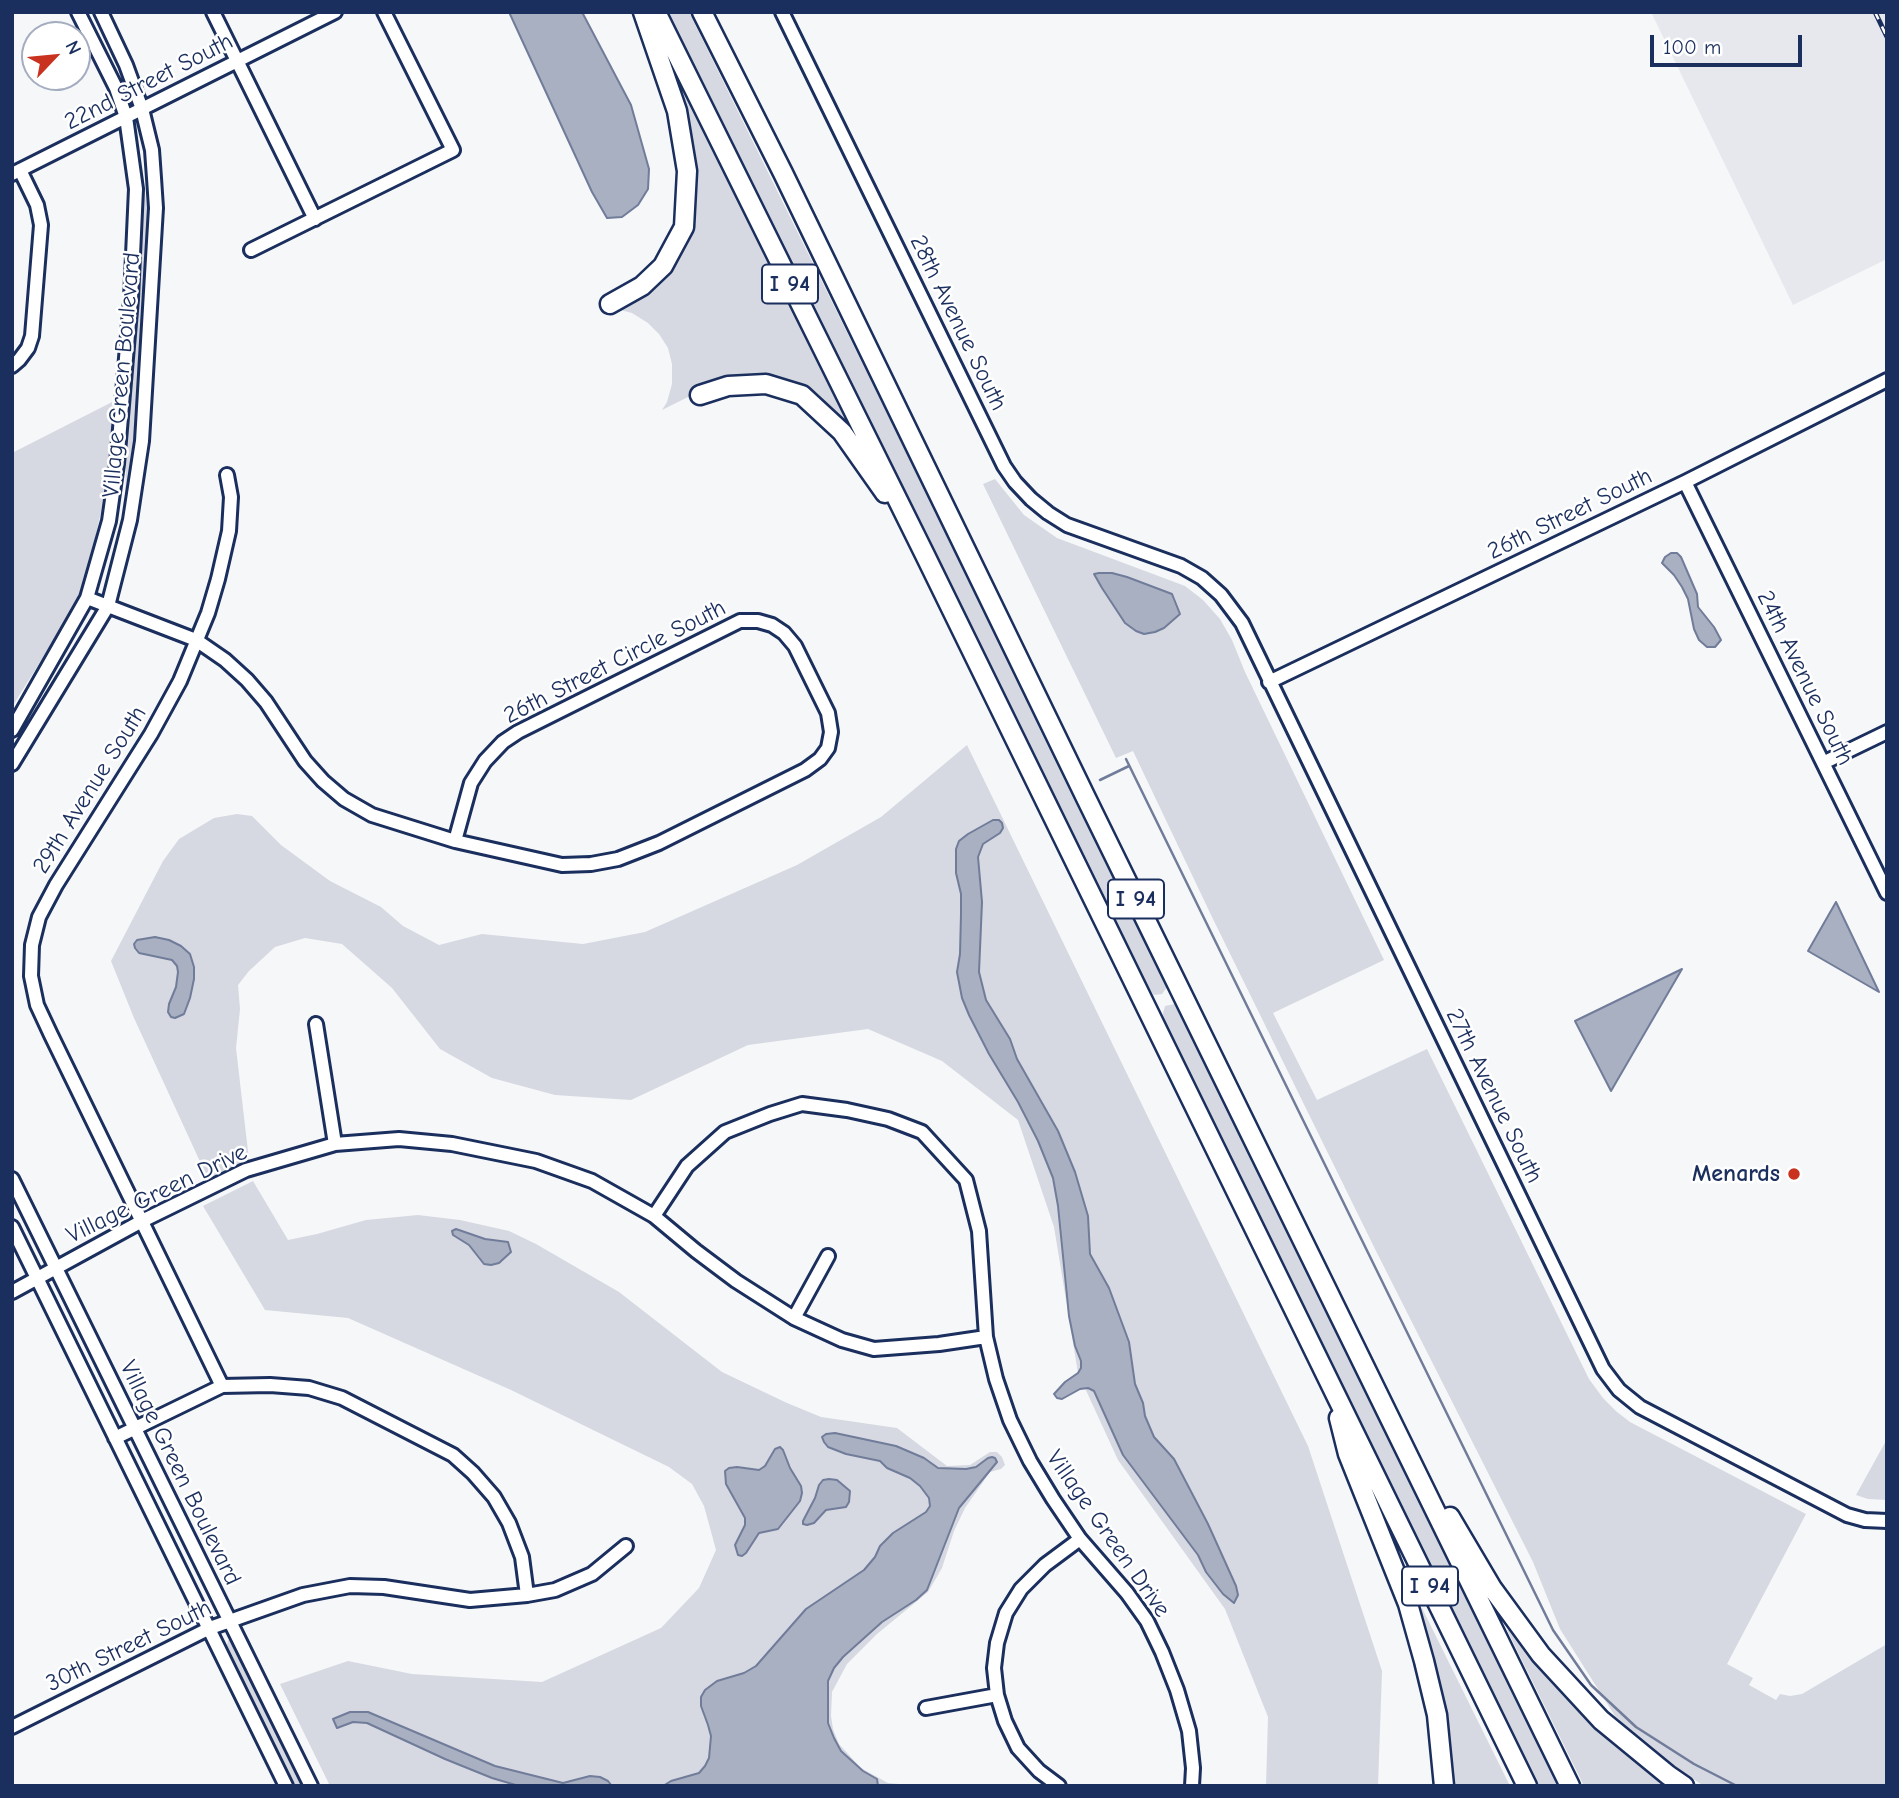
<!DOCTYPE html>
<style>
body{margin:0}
#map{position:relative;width:1899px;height:1798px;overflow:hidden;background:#f6f7f9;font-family:"Comic Neue",sans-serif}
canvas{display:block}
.frame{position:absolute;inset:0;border:14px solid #1b2f5e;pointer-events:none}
.north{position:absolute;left:21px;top:21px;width:70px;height:70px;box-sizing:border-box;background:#fff;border:2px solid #a4acbf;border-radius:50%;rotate:64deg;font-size:19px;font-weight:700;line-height:28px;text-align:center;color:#1b2f5e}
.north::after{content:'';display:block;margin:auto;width:24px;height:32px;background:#c8321e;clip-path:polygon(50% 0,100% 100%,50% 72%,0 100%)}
.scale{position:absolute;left:1650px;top:35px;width:152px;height:32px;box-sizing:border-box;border:4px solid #1b2f5e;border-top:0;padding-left:9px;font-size:21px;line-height:24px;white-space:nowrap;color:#1b2f5e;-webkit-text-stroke:5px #fff;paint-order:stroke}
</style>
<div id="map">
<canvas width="1899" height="1798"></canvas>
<div class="frame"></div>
<div class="north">N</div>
<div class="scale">100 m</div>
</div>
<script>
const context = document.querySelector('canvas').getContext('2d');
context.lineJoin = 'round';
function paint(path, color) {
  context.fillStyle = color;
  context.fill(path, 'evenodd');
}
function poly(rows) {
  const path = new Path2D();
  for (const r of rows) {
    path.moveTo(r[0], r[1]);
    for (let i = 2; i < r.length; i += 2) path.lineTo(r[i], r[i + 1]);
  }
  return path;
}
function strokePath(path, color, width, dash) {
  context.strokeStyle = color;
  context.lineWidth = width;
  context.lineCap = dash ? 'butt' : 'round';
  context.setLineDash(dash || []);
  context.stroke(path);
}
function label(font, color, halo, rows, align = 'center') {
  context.font = font + ' "Comic Neue",sans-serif';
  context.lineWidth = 5;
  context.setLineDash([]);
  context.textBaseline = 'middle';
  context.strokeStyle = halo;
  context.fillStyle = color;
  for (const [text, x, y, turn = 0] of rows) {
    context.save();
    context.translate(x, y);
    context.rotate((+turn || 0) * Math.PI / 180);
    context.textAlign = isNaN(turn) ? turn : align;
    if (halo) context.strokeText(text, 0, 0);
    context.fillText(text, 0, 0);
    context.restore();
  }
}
paint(poly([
 [1651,12,1887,12,1887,259,1793,305]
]), '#e6e8ee');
paint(poly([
 [664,12,689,12,1165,977,1167,987,1162,994,1154,995,1144,982],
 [668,59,854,432,856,439,832,411,817,396,794,386,710,386,662,410,667,402,672,384,672,364,668,348,659,334,648,323,632,313,613,308,626,302,693,213,695,183,694,154,686,117],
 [142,169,149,222,132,475,126,510,125,510,126,458,143,214],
 [118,399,101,512,90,560,78,597,65,622,12,707,12,453],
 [995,479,1024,515,1057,538,1185,586,1203,600,1220,619,1232,640,1245,672,1384,960,1273,1013,1317,1100,1427,1049,1589,1379,1603,1398,1617,1412,1630,1422,1806,1514,1727,1664,1753,1678,1749,1685,1776,1700,1780,1694,1790,1696,1802,1694,1887,1644,1887,1786,1704,1786,1684,1773,1638,1738,1615,1716,1560,1629,1533,1562,1375,1249,1212,917,1133,751,1116,758,983,484],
 [1099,573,1112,573,1127,577,1172,594,1173,621,1155,632,1125,623,1102,588],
 [967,745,1308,1446,1382,1671,1378,1786,1266,1786,1268,1717,1225,1609,1118,1460,1078,1373,1054,1227,1018,1120,942,1061,868,1029,748,1045,631,1100,555,1095,492,1078,440,1049,392,988,342,944,305,938,275,947,249,971,238,985,240,1009,236,1048,249,1160,208,1179,134,1018,111,961,163,861,179,839,214,818,237,814,252,816,281,845,330,881,381,907,403,926,439,945,482,934,583,944,645,932,797,865,881,817],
 [1175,1004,1181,1012,1558,1786,1539,1786,1164,1024,1163,1013,1165,1006],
 [253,1181,288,1240,317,1234,366,1220,418,1215,460,1220,509,1231,536,1244,619,1292,722,1372,787,1403,821,1417,897,1428,947,1466,970,1465,990,1452,997,1452,1002,1457,1005,1465,1001,1469,990,1472,965,1508,954,1531,942,1568,928,1592,877,1634,847,1664,832,1692,831,1716,833,1729,839,1744,861,1768,888,1783,921,1786,330,1786,280,1684,348,1661,412,1674,542,1682,661,1628,699,1588,716,1550,704,1506,692,1484,669,1467,511,1390,348,1318,265,1310,203,1206],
 [1887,1439,1887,1500,1868,1499,1856,1495],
 [1422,1608,1510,1786,1451,1786,1418,1611],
 [1513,1628,1674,1786,1584,1786,1507,1630],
 [228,1640,233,1641,304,1786,296,1786,227,1645]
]), '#d6d9e2');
const water = poly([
 [509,12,582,12,631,105,649,169,648,189,638,205,622,217,607,218,592,192,509,12],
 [1671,553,1677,553,1681,557,1697,594,1698,607,1714,627,1721,640,1715,647,1707,647,1699,640,1694,629,1688,599,1682,587,1674,575,1662,563,1665,557,1671,553],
 [1099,573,1112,573,1127,577,1172,594,1180,614,1164,628,1155,632,1144,634,1136,631,1125,623,1102,588,1094,574,1099,573],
 [993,820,999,820,1002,823,1003,828,1000,833,983,844,978,857,982,902,979,972,986,1000,1010,1039,1017,1059,1058,1131,1075,1172,1088,1216,1090,1254,1109,1288,1129,1342,1135,1384,1143,1403,1145,1416,1154,1437,1174,1459,1208,1524,1236,1586,1238,1595,1234,1603,1223,1594,1206,1572,1198,1555,1123,1455,1094,1391,1088,1388,1080,1389,1062,1399,1057,1398,1054,1394,1065,1382,1078,1373,1081,1368,1081,1361,1075,1346,1069,1316,1058,1206,1053,1178,1038,1141,1018,1102,989,1054,969,1015,962,998,957,972,960,954,961,914,961,894,956,873,956,849,959,841,968,834,993,820],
 [1836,902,1879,992,1808,951,1836,902],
 [155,937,169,940,181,946,190,954,194,967,194,979,190,998,184,1014,175,1018,171,1017,168,1012,169,1004,176,987,178,972,177,966,172,960,139,953,135,948,134,944,137,940,155,937],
 [1682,969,1611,1091,1575,1021,1682,969],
 [456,1229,485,1239,508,1242,511,1252,499,1263,491,1265,484,1264,469,1245,453,1235,452,1231,456,1229],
 [835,1433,896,1446,924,1458,938,1468,966,1469,976,1467,988,1458,992,1457,995,1458,997,1462,959,1508,927,1590,916,1600,882,1622,843,1657,834,1668,828,1681,828,1723,834,1738,841,1751,863,1771,877,1779,878,1786,663,1786,671,1781,699,1773,705,1766,709,1758,711,1736,708,1725,701,1706,701,1697,705,1690,717,1681,744,1673,756,1666,806,1609,864,1570,875,1557,880,1546,893,1533,926,1512,930,1506,929,1498,920,1486,910,1478,887,1468,880,1461,846,1454,828,1447,824,1442,822,1437,826,1434,835,1433],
 [780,1447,783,1450,790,1468,801,1486,802,1493,800,1501,778,1529,759,1533,746,1553,742,1556,738,1555,735,1545,745,1525,745,1518,726,1484,725,1471,729,1468,737,1467,759,1470,765,1466,775,1449,780,1447],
 [829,1479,837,1480,850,1491,849,1502,846,1507,826,1510,814,1523,807,1525,803,1524,803,1521,815,1498,819,1485,823,1480,829,1479],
 [350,1712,368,1712,495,1766,563,1783,590,1776,600,1777,608,1781,612,1786,519,1786,492,1778,445,1759,367,1723,353,1722,337,1728,333,1719,350,1712]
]);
paint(water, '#a9b0c1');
strokePath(water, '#707c99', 2);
strokePath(poly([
 [1126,759,1553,1630,1591,1685,1636,1727,1694,1764,1737,1786],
 [1100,780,1129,766]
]), '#707c99', 2.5);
const minor = poly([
 [213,12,315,219],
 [782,12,1004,466,1015,482,1031,499,1048,513,1067,525,1181,566,1202,578,1221,595,1242,623,1603,1369,1619,1390,1640,1407,1847,1515,1865,1520,1887,1521],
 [12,174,335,12],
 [251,250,453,150,384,12],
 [12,366,19,360,28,348,32,336,41,225,37,205,20,170],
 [1685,482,1887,893],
 [87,598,196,640,225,660,247,680,266,702,305,761,323,781,344,799,372,815,455,841],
 [740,621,758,621,772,625,784,633,795,646,828,713,831,732,828,748,820,759,805,770,659,843,618,859,591,864,562,865,455,841,471,783,485,761,503,742,518,732,740,621],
 [1269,682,1685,482,1887,380],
 [12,730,87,598,109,521,117,464,131,299,136,189,126,117,116,88,78,12],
 [1823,763,1887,732],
 [12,764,108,606,130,520,142,441,156,208,154,178,152,150,142,109,126,65,101,12],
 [316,1024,335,1144],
 [12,1179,311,1786],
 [654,1216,687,1166,725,1132,770,1114,802,1104,847,1110,888,1119,922,1132,966,1180,979,1231,986,1337,996,1379,1010,1420,1030,1461,1053,1499,1080,1539,1127,1593,1147,1621,1162,1652,1177,1690,1189,1731,1193,1768,1192,1786],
 [12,1227,286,1786],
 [12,1292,142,1221,246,1170,335,1144,399,1139,452,1144,536,1161,592,1181,654,1216,696,1251,736,1281,794,1318,842,1340,874,1349,939,1344,986,1337],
 [794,1318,828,1256],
 [222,1386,51,1035,37,1005,31,976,32,945,39,917,56,885,151,734,180,681,208,613,218,579,229,531,231,497,227,475],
 [115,1438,222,1386,270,1385,309,1388,342,1398,453,1455,473,1473,494,1497,509,1523,522,1557,527,1595],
 [926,1708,997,1695],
 [12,1727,210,1628,303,1595,350,1586,384,1587,470,1600,527,1595,555,1590,592,1574,626,1546],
 [1059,1786,1039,1771,1018,1748,1005,1721,997,1695,994,1668,997,1643,1006,1613,1021,1589,1045,1565,1080,1539]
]);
const highway = poly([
 [656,12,925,555,1527,1786],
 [702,12,783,173,1087,800,1570,1786],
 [610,304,642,286,663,266,684,227,687,171,677,111,643,12],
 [700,395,728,386,766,384,802,395,842,432,885,493],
 [1339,1418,1348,1454,1408,1604,1424,1661,1437,1715,1444,1786],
 [1450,1517,1492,1588,1541,1655,1601,1720,1668,1775,1684,1786]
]);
strokePath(minor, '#1b2f5e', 18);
strokePath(highway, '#1b2f5e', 23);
strokePath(minor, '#fff', 12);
strokePath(highway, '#fff', 18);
const rail = poly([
 [1875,12,1887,37]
]);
strokePath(rail, '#1b2f5e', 5);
strokePath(rail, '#fff', 2.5, [8]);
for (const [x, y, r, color] of [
 [1794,1174,7,"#c8321e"]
]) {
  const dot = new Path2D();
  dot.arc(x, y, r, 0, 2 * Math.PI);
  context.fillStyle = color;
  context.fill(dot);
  strokePath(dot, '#fff', 2.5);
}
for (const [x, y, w] of [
 [790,284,56],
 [1136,899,56],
 [1430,1586,56]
]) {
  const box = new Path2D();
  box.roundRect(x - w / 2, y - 19.5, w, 39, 5);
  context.fillStyle = '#fff';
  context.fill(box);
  strokePath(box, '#1b2f5e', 2);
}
label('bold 23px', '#1b2f5e', null, [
 ["I 94",790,284],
 ["I 94",1136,899],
 ["I 94",1430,1586]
]);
label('24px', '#1b2f5e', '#fff', [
 ["22nd Street South",149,82,-27],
 ["28th Avenue South",958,323,64],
 ["Village Green Boulevard",122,375,-85],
 ["26th Street South",1570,514,-26],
 ["26th Street Circle South",615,662,-27],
 ["24th Avenue South",1805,678,64],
 ["29th Avenue South",90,790,-58],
 ["27th Avenue South",1494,1096,64],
 ["Village Green Drive",157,1194,-26],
 ["Village Green Boulevard",180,1473,64],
 ["Village Green Drive",1108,1534,55],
 ["30th Street South",129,1646,-26]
]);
label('bold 24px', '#1b2f5e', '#fff', [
 ["Menards",1780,1174]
], 'right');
</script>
